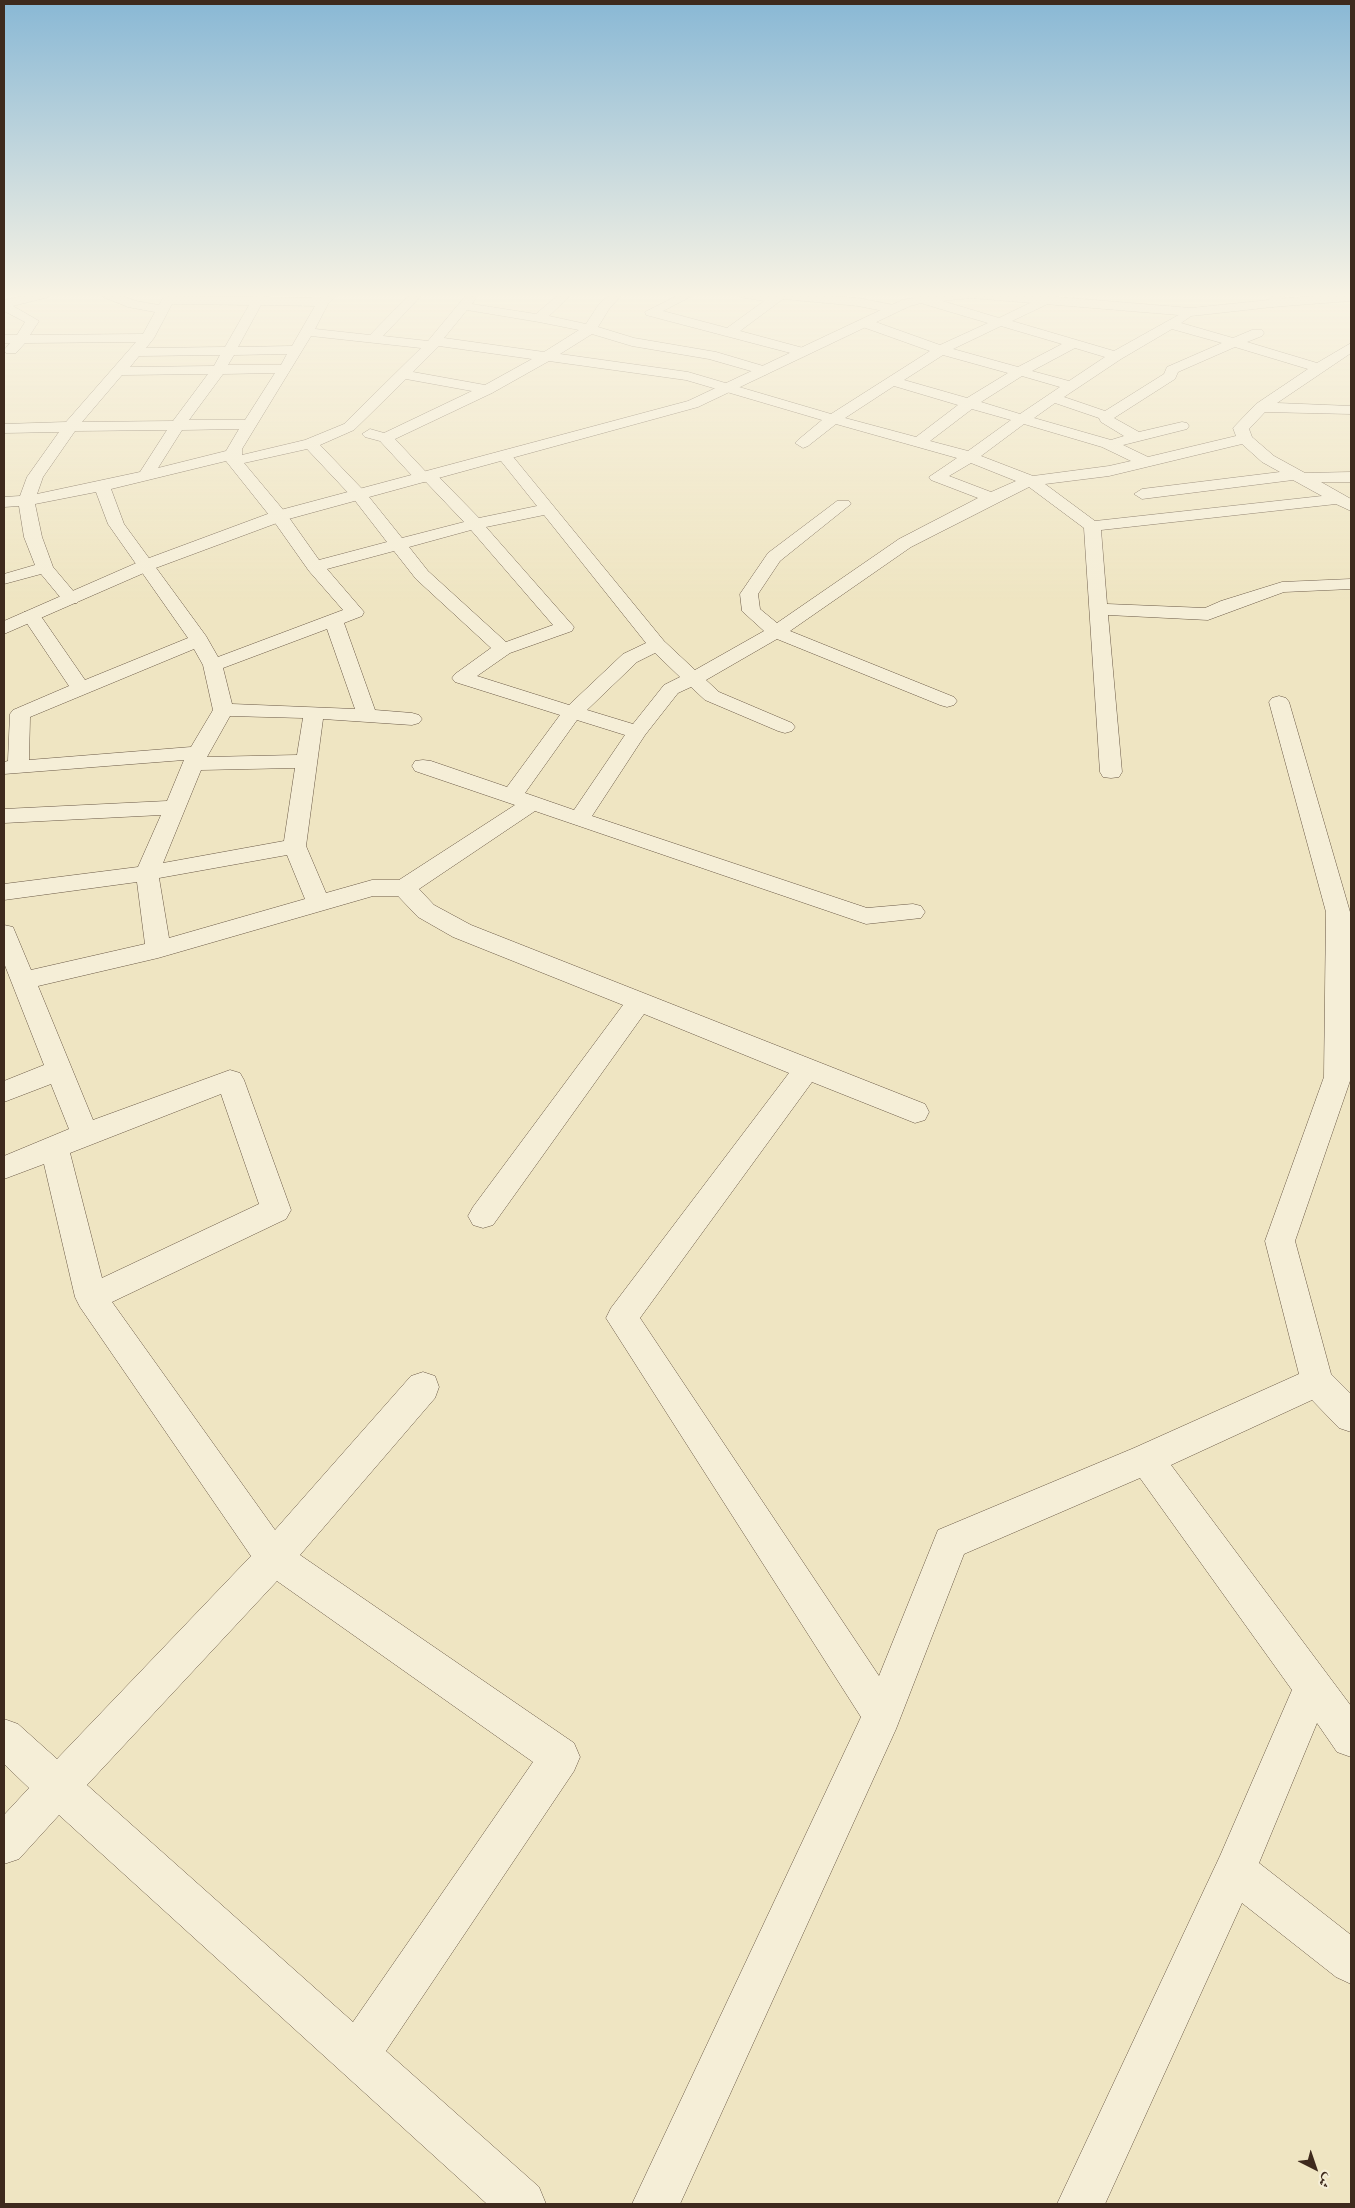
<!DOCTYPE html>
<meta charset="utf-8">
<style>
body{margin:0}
#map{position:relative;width:1355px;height:2208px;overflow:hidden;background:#efe5c2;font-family:"Sorts Mill Goudy",Amiri,serif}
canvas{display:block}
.frame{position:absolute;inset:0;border:5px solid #3e2a1d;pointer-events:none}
.north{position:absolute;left:1290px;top:2143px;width:50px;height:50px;-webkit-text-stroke:4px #f5eed7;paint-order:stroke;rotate:139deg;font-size:14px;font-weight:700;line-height:20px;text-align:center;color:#3e2a1d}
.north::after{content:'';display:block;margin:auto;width:18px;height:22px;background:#3e2a1d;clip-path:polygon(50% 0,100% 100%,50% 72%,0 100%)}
</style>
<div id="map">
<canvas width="1355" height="2208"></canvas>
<div class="frame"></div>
<div class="north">ش</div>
</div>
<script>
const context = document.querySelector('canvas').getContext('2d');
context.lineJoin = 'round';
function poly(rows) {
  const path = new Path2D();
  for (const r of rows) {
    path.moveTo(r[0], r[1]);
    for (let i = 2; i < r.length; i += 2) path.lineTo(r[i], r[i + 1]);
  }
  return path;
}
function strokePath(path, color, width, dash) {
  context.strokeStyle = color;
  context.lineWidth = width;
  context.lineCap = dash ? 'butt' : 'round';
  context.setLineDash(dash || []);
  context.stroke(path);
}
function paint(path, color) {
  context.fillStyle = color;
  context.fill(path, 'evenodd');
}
const minor = poly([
 [31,294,51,294,49,297,13,306,39,321,30,335,143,334,155,312,128,307,103,297,101,294,118,294,136,301,159,305,165,294,177,294,176,296,253,297,255,294,267,294,265,297,320,298,325,294,338,294,328,304,315,329,370,335,410,294,423,294,383,336,428,341,467,294,479,294,472,304,536,314,559,294,572,294,549,316,586,324,599,304,610,294,623,294,609,309,598,327,634,338,716,352,770,368,772,371,765,375,709,359,632,346,592,334,560,354,688,372,831,414,930,351,860,326,858,323,860,320,870,320,940,345,988,323,917,302,912,294,924,294,926,296,999,318,1046,295,1054,295,1056,298,1054,301,1012,321,1114,351,1191,308,1197,312,1181,323,1233,338,1252,330,1262,330,1264,333,1262,336,1247,342,1317,363,1351,343,1351,353,1277,403,1351,406,1351,414,1265,412,1249,429,1252,437,1274,456,1305,473,1351,472,1351,482,1321,482,1351,499,1351,511,1336,504,1101,530,1107,604,1205,608,1221,601,1282,582,1351,579,1351,589,1284,592,1208,620,1108,615,1122,772,1119,777,1111,778,1103,777,1100,772,1084,528,1029,487,911,547,790,631,954,697,957,701,954,705,947,707,940,705,777,639,706,680,719,692,792,723,795,727,792,731,785,733,778,731,705,700,691,687,678,693,645,735,592,816,867,908,913,904,921,906,925,912,921,918,866,924,535,811,419,889,434,905,471,925,925,1104,929,1112,925,1120,915,1123,812,1082,640,1318,879,1676,938,1530,1134,1448,1299,1374,1265,1241,1324,1077,1326,912,1269,702,1272,698,1279,696,1286,698,1289,702,1350,912,1351,1078,1295,1241,1331,1374,1351,1394,1351,1432,1339,1428,1312,1400,1171,1465,1351,1706,1351,1757,1337,1752,1317,1723,1259,1863,1351,1935,1351,1984,1336,1977,1242,1903,1105,2204,1057,2204,1220,1856,1292,1690,1140,1478,964,1554,896,1729,680,2204,632,2204,861,1717,606,1318,611,1308,789,1073,644,1014,493,1225,483,1228,473,1225,468,1216,473,1207,623,1005,453,937,418,917,398,896,373,896,158,958,38,986,93,1120,230,1070,240,1073,244,1080,291,1210,286,1219,112,1302,275,1530,411,1376,423,1372,435,1376,439,1387,435,1398,300,1555,574,1743,580,1757,574,1771,386,2051,539,2187,546,2204,487,2204,59,1815,19,1859,4,1864,4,1815,29,1788,4,1764,4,1719,18,1724,57,1759,251,1556,80,1307,75,1297,44,1164,4,1179,4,1156,69,1129,51,1084,4,1102,4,1081,44,1065,4,963,4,925,13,927,31,970,145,944,137,882,4,900,4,884,138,867,161,815,4,823,4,809,167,801,184,760,4,774,4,762,8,761,10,714,13,710,69,686,22,616,24,612,38,612,85,680,188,638,108,524,96,492,35,504,42,537,53,567,80,599,77,603,65,603,41,574,4,584,4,574,35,565,24,537,19,506,4,507,4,497,20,496,27,477,59,432,4,433,4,424,66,422,136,342,25,343,16,353,6,353,4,350,10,343,4,343,4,335,17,335,25,322,4,311,4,300,31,294],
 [172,304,249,305,225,347,146,348,154,338,172,304],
 [261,305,315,306,292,346,238,347,261,305],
 [467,310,539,322,579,330,544,352,444,338,467,310],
 [1001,326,1062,344,1018,367,953,349,1001,326],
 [1172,329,1222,343,1167,367,1164,374,1105,411,1064,397,1121,359,1172,329],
 [311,336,421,348,344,424,305,440,242,455,242,449,311,336],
 [439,346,532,359,485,385,413,372,439,346],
 [1235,347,1308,369,1256,404,1233,428,1236,436,1148,457,1123,445,1187,429,1189,426,1187,423,1182,422,1139,432,1114,418,1175,379,1178,372,1235,347],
 [1075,348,1105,357,1069,381,1032,371,1075,348],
 [287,354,281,365,228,365,234,355,287,354],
 [220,355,214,366,130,367,139,356,220,355],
 [943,355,1008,373,967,398,904,380,943,355],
 [549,361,686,380,822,420,798,440,795,443,803,448,808,446,836,424,957,458,929,477,931,480,978,498,899,539,777,623,760,609,758,594,780,561,851,504,849,501,837,501,768,553,740,594,742,611,764,631,695,670,664,641,510,453,505,451,497,456,537,506,479,518,435,473,426,472,395,439,492,393,549,361],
 [275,373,245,420,189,420,223,374,275,373],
 [208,374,173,421,82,422,122,375,208,374],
 [1022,376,1060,387,1020,414,981,402,1022,376],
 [406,379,472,391,384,433,370,429,362,434,365,437,380,441,417,481,426,482,464,522,402,538,365,492,320,445,354,430,406,379],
 [894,386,958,405,916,437,845,418,894,386],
 [1055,403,1099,418,1101,422,1124,436,1111,440,1034,418,1055,403],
 [972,409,1011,420,968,451,930,441,972,409],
 [1024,424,1102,447,1131,461,1109,466,1033,476,981,456,1024,424],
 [239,429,226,451,158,468,182,430,239,429],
 [167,430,140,472,37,494,43,477,75,431,167,430],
 [1242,444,1262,462,1280,472,1142,489,1134,494,1142,499,1293,480,1322,496,1095,521,1045,484,1109,476,1242,444],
 [307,449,353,498,387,542,319,560,285,512,244,463,307,449],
 [226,461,273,520,309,571,343,610,218,657,206,636,124,524,111,489,226,461],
 [971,463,1016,481,991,492,949,476,971,463],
 [544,515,646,643,623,654,569,705,477,676,510,653,572,631,574,627,486,527,544,515],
 [471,530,553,625,506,642,428,571,409,547,471,530],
 [394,551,416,579,491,648,455,674,452,678,455,682,560,715,507,787,431,761,423,760,415,761,412,766,415,771,515,805,399,880,372,880,326,893,306,846,323,719,412,725,419,723,422,719,419,715,412,713,375,710,344,623,362,616,364,612,327,569,394,551],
 [327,629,355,709,232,704,223,668,327,629],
 [194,649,203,665,213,710,191,747,29,760,30,717,194,649],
 [655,653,680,677,664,685,633,724,587,710,637,662,655,653],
 [230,716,303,718,297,755,207,757,230,716],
 [577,720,625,735,574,810,525,793,577,720],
 [295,768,284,841,163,863,201,770,295,768],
 [287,855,305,899,169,938,159,878,287,855],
 [221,1094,259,1204,102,1278,70,1153,221,1094],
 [277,1581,533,1762,353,2022,87,1785,277,1581],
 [680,294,696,294,663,311,727,328,764,301,740,297,738,294,808,294,858,298,899,306,900,309,894,313,858,306,783,299,740,331,807,349,809,352,807,355,802,356,646,315,645,312,680,294],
 [1345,294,1351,294,1351,301,1272,307,1266,303,1272,299,1345,294]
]);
const tertiary = poly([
 [937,294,1022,294,1191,308,1268,300,1274,294,1287,294,1276,306,1272,307,1191,316,971,298,922,303,910,306,698,407,285,520,153,569,4,634,4,621,141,561,273,512,688,401,902,300,937,294]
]);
strokePath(minor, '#6a5946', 1);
strokePath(tertiary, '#6a5946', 1);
paint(minor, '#f5eed7');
paint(tertiary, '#f5eed7');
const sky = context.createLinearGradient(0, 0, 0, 603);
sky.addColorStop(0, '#89b8d5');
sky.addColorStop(0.49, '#f8f3e4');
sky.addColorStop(1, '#f8f3e400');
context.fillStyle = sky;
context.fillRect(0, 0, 1355, 603);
</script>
